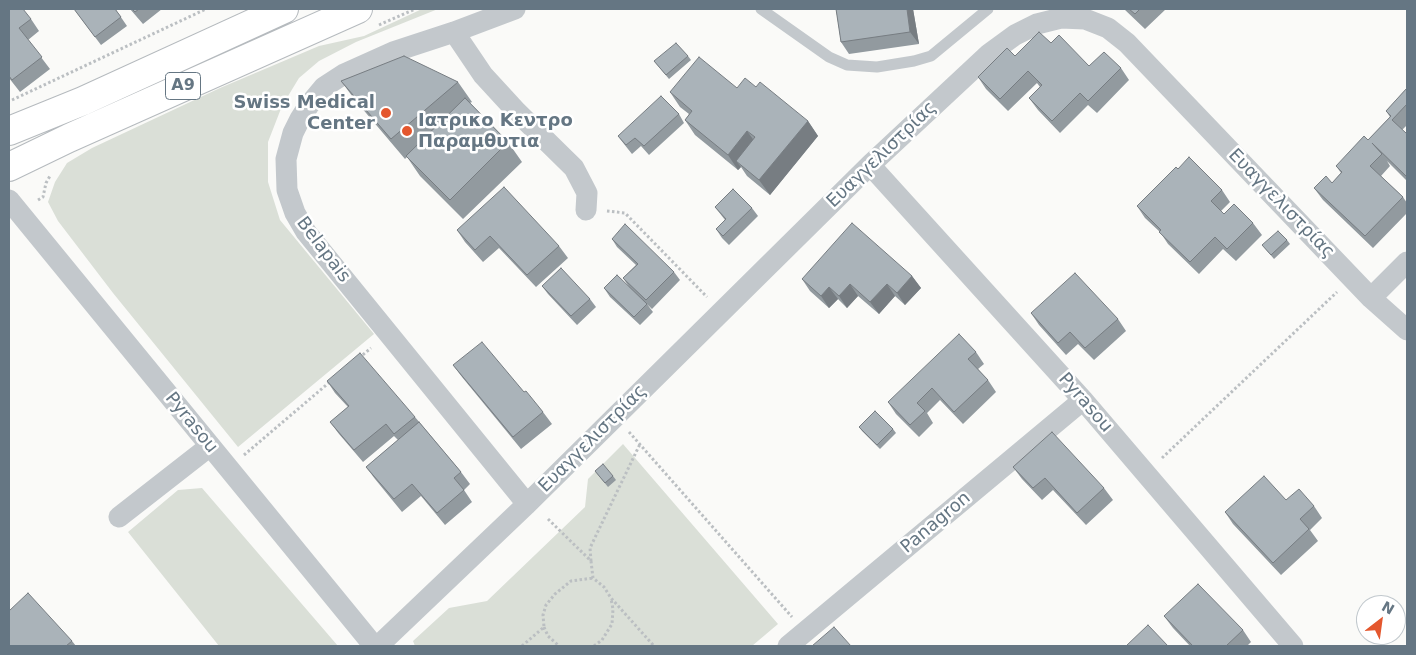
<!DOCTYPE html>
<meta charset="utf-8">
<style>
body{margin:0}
#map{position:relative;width:1416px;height:655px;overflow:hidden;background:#fafaf8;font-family:"DejaVu Sans",sans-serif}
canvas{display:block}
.frame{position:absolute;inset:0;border:10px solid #657683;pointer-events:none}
.north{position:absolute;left:1356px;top:595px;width:50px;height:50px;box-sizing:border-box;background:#fff;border:1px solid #c1c8cd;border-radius:50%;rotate:30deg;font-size:14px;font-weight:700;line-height:20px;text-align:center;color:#657683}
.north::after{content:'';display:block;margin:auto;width:18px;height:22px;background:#e4572e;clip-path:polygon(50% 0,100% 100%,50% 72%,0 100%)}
</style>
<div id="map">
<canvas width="1416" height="655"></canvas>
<div class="frame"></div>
<div class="north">N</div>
</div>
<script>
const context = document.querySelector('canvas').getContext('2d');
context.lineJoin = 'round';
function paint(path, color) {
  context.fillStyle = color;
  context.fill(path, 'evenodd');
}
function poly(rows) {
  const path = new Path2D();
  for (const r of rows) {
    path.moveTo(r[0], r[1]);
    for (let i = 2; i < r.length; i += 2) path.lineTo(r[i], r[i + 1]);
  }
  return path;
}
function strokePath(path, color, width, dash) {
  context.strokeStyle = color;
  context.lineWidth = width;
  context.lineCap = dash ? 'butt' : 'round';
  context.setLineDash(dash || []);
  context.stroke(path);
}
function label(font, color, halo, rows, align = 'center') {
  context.font = font + ' "DejaVu Sans",sans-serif';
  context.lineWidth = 5;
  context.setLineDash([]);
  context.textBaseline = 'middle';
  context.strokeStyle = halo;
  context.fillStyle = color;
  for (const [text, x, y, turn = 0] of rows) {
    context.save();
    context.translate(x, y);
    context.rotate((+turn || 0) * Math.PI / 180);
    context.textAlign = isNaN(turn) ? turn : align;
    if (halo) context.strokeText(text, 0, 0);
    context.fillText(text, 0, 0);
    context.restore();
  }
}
paint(poly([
 [422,9,438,9,356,42,319,61,299,78,282,106,268,142,268,182,280,220,374,334,238,447,113,293,58,221,48,202,55,182,67,163,92,148,220,88,319,46,364,36],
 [623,444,778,624,752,646,415,646,413,641,449,608,487,601,585,507,588,479],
 [202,488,338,646,219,646,128,532,178,490]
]), '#dadfd7');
const primary = poly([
 [9,131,83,101,284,9],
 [9,167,69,138,358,9]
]);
strokePath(primary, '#b5babe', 30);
strokePath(poly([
 [379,25,415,9],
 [12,100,206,9],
 [38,200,43,197,46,183,50,176],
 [607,211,625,213,707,297],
 [359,358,371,348],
 [629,432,792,617],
 [244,455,331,381],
 [1162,458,1337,292],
 [548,519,591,561,593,578,604,587,611,598,654,646],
 [591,561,590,548,640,444],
 [544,627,548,636,559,646],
 [522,646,544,627,543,615,546,605,555,594,571,581,593,578],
 [594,646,602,640,612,624,613,609,611,599]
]), '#bbbfc2', 3, [2.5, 2.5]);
strokePath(poly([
 [761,9,829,57,847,65,877,67,914,61,931,56,988,9]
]), '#c3c8cc', 11);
strokePath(poly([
 [515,9,454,32,393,52,344,74,324,87,309,105,300,119,293,133,286,159,287,190,295,213,306,232,527,504],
 [454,32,483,75,517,112,574,168,587,193,586,210],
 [870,165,1083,400,1293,646],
 [9,200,374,646],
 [1371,298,1407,262],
 [119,517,210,446],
 [378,646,527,504,870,165,989,54,1015,35,1037,24,1061,18,1085,19,1108,28,1127,43,1371,298,1407,330],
 [788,646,1083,400]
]), '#c3c8cc', 21);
strokePath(primary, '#fff', 28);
paint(poly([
 [74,9,119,9,116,10,127,26,101,45],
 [130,9,162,9,143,24],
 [836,9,913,9,919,44,849,54,841,42],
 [1124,9,1166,9,1145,29],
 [9,11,31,19,39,31,28,40,50,69,20,92,9,78],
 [1051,43,1089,66,1121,68,1129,80,1097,113,1088,105,1060,133,1038,110,1029,98,1040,87,1037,83,1008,111,986,89,978,77,1015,56],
 [688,56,691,60,669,79,654,61],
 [341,81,458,82,472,102,470,103,508,142,522,162,463,219,420,176,407,157,405,159,355,100],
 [737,88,808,121,818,136,770,195,747,176,741,167,738,170,695,135,685,120,689,114,680,107,670,92],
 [1407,88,1407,125,1402,130,1406,133,1407,132,1407,181,1387,161,1390,166,1381,176,1403,197,1407,203,1407,213,1373,248,1323,200,1314,188,1332,183,1341,173,1336,166,1368,140,1390,117,1386,111],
 [679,114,684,123,649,155,641,146,632,154,624,144,618,136],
 [1178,169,1222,190,1230,202,1221,211,1224,214,1253,223,1262,235,1236,261,1223,249,1199,274,1168,244,1160,232,1145,218,1137,206],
 [715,207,752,208,758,216,729,245,722,238,716,229,725,220],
 [457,230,559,246,568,258,536,287,499,248,483,262,465,242],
 [612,239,674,272,680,280,652,309,647,304,653,312,640,325,610,297,604,288,629,287,623,278,636,265,617,247],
 [1287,240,1290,244,1274,259,1262,245],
 [912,276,921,288,905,305,895,296,879,314,858,296,847,308,838,299,829,308,810,291,802,279],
 [542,286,590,299,596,307,577,325,548,294],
 [1031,313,1118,319,1126,331,1094,360,1078,344,1066,355,1039,325],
 [976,352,984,364,978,369,988,380,996,392,963,424,940,400,927,413,933,423,919,437,896,414,888,402],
 [453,365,524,392,543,412,552,424,521,449,462,377],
 [327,381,415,417,461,472,470,484,464,490,472,502,445,525,421,496,402,512,375,479,366,467,398,440,394,436,363,462,339,434,330,422,348,407,335,393],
 [859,427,893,429,896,433,880,449,862,431],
 [1013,467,1104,488,1113,500,1086,525,1053,490,1042,500,1022,479],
 [595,471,613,476,616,480,608,487],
 [1286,500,1314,506,1322,518,1310,530,1318,541,1281,575,1233,524,1225,512],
 [1164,616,1243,630,1251,642,1247,646,1190,646,1173,628],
 [72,641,76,646,9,646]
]), '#929a9f');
paint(poly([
 [907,9,913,9,919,44,910,32],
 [808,121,818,136,770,195,759,180],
 [747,131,758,146,736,161,741,167,738,170,728,155],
 [912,276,921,288,905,305,897,293],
 [850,284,858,296,847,308,839,296],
 [887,284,895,296,879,314,870,302],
 [829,287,838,299,829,308,821,296]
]), '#777d82');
const building = poly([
 [11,9,23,9,31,19,19,28,42,57,12,80,9,76,9,11,11,9],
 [74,9,115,9,121,17,95,37,74,9],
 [132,9,139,9,135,12,132,9],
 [836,9,907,9,910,32,841,42,836,9],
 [1129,9,1140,9,1135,14,1129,9],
 [1039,32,1051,43,1059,35,1089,66,1104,52,1121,68,1088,101,1080,93,1052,121,1029,98,1042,85,1028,71,1000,99,978,77,1007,48,1015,56,1039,32],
 [676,43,688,56,666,75,654,61,676,43],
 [404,56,458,82,391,139,341,81,404,56],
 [699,57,737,88,745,78,756,87,760,82,808,121,759,180,736,161,755,137,747,131,728,155,685,120,692,111,670,92,699,57],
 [1407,88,1407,104,1392,120,1406,133,1407,132,1407,177,1372,143,1382,154,1370,166,1403,197,1365,236,1314,188,1326,176,1332,183,1342,172,1336,166,1364,136,1368,140,1391,116,1386,111,1407,88],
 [661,96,679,114,644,146,635,138,626,145,618,136,661,96],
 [465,98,508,142,450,200,406,156,465,98],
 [1189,157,1222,190,1211,201,1224,214,1234,204,1253,223,1227,249,1215,237,1190,262,1159,232,1161,230,1137,206,1176,167,1178,169,1189,157],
 [504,187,559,246,527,275,490,236,475,250,457,230,504,187],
 [733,189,752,208,723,236,716,229,726,219,715,207,733,189],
 [852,223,912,276,897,293,887,284,870,302,850,284,839,296,829,287,821,296,802,279,852,223],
 [625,224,674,272,646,300,623,278,638,264,612,239,625,224],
 [1278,231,1287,240,1271,255,1262,245,1278,231],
 [561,268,590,299,571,316,542,286,561,268],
 [1075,273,1118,319,1085,348,1070,332,1058,343,1031,313,1075,273],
 [617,275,647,304,634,317,604,288,617,275],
 [959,334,976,352,968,359,988,380,954,412,932,388,917,403,925,411,910,425,888,402,959,334],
 [482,342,524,392,526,391,543,412,513,437,453,365,482,342],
 [360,353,415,417,394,434,386,424,354,450,330,422,349,406,327,381,360,353],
 [875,411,893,429,877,445,859,427,875,411],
 [419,422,461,472,454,478,464,490,437,513,412,484,394,499,366,467,419,422],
 [1052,432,1104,488,1077,513,1045,478,1033,488,1013,467,1052,432],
 [603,464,613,476,605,483,595,471,603,464],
 [1264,476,1286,500,1299,489,1314,506,1300,519,1309,529,1273,563,1225,512,1264,476],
 [1198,584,1243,630,1226,646,1193,646,1164,616,1198,584],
 [28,593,72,641,66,646,9,646,9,611,28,593],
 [1148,625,1168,646,1126,646,1148,625],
 [834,627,851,646,812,646,834,627]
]);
paint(building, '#aab3b9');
strokePath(building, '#777d82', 1);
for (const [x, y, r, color] of [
 [386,113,6,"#e4572e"],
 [407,131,6,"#e4572e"]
]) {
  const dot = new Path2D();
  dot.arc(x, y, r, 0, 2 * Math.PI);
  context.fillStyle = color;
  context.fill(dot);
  strokePath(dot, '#fff', 2);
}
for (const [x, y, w] of [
 [183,86,35]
]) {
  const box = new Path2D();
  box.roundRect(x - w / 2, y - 13.5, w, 27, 4);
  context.fillStyle = '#fff';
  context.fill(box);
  strokePath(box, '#657683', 1);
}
label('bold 16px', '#657683', null, [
 ["A9",183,86]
]);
label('bold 18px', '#657683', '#fff', [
 ["Swiss Medical",375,103],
 ["Center",375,124],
 ["Ιατρικο Κεντρο",418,121,"left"],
 ["Παραμθυτια",418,142,"left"]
], 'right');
label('18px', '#657683', '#fff', [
 ["Ευαγγελιστρίας",882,155,-44],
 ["Ευαγγελιστρίας",1281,204,46],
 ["Belapais",323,250,53],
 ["Pyrasou",1085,403,49],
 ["Pyrasou",191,423,51],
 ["Ευαγγελιστρίας",593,439,-45],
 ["Panagron",936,523,-40]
]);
</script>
